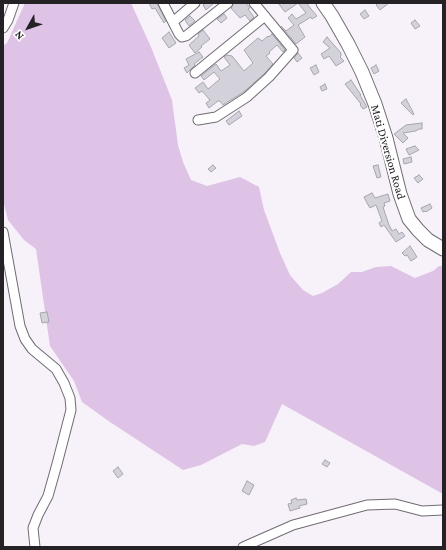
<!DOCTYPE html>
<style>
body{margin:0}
#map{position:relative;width:446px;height:550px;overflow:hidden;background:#f7f1f9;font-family:"Crimson Pro",serif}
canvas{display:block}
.frame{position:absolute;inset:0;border:4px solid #242225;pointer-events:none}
.north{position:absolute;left:8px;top:8px;width:40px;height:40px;-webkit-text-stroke:3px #fff;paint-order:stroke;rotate:230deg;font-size:11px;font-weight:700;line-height:16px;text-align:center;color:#242225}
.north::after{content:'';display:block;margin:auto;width:14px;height:18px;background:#242225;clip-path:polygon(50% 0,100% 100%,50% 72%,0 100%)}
</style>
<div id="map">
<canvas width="446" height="550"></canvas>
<div class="frame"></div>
<div class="north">N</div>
</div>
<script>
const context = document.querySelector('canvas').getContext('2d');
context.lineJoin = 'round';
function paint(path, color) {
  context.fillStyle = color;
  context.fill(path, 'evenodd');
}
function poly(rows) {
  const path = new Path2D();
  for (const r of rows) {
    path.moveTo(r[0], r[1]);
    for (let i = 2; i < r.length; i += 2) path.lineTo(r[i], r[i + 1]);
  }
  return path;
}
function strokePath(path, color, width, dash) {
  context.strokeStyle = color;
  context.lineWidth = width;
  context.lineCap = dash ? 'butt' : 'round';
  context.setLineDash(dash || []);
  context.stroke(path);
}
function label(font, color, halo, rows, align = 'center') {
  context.font = font + ' "Crimson Pro",serif';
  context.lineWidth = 4;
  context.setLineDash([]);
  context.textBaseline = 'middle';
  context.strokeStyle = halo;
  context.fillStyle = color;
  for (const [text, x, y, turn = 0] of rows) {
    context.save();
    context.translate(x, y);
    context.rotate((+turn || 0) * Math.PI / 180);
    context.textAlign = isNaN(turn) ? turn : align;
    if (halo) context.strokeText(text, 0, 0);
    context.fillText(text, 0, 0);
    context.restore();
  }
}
paint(poly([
 [25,3,131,3,151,47,172,100,178,145,183,162,191,180,207,186,240,177,259,187,264,210,280,253,290,275,303,290,313,296,322,293,338,284,351,272,362,272,376,267,391,266,415,278,433,271,439,266,443,266,443,494,282,404,265,442,254,446,242,444,201,465,183,470,110,422,82,402,74,381,50,346,36,249,24,240,8,220,3,200,3,46,7,43]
]), '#dec3e6');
const building = poly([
 [149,3,157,3,166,21,164,23,155,8,152,9,149,3],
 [206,3,214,3,206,10,203,5,206,3],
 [234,3,246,3,250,8,248,9,254,17,250,21,245,15,240,18,231,8,234,3],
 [278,3,298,3,285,12,278,3],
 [298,3,306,3,317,16,312,19,311,17,298,25,305,37,296,44,281,26,286,31,294,25,288,18,292,14,296,19,306,13,298,3],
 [378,3,389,3,380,10,376,5,378,3],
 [365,10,369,16,364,19,360,14,365,10],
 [224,14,227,18,221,23,217,19,224,14],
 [190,16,195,21,189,26,185,20,190,16],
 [415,20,420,26,415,29,411,23,415,20],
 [203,30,210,39,201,46,202,47,195,53,189,45,199,36,198,34,203,30],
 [169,32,176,43,169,48,162,38,169,32],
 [272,34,285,50,283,52,277,45,269,52,270,53,266,56,273,64,265,73,245,91,223,105,220,101,218,101,209,108,206,103,210,100,202,91,199,93,195,88,203,82,208,89,220,79,214,72,204,80,201,76,216,64,221,71,230,65,224,57,227,55,232,56,244,71,253,63,244,50,258,38,262,41,268,36,269,37,272,34],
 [327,37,341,53,341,56,340,57,344,61,336,66,329,56,324,59,321,54,330,48,323,42,327,37],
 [199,52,203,57,194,64,195,65,187,73,184,68,189,65,186,59,199,52],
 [298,53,302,58,297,62,294,58,298,53],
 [316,65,319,72,314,75,310,68,316,65],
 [376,65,379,71,374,74,371,68,376,65],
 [351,80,361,95,360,95,367,107,363,109,360,105,361,104,345,84,351,80],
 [325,84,327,89,322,91,320,87,325,84],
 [406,99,414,114,413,115,401,103,406,99],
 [239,111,242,116,229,125,226,121,239,111],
 [422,123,422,129,419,129,416,131,403,133,408,138,403,143,394,134,406,125,422,123],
 [415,146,419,150,409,155,406,149,415,146],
 [411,157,412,162,404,164,403,159,411,157],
 [213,165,216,168,211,172,208,169,213,165],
 [378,165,381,177,377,178,373,166,378,165],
 [419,175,423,179,418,183,414,178,419,175],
 [372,193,375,198,388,194,390,201,384,203,385,206,383,207,389,225,392,231,396,229,399,234,402,232,405,236,396,242,384,225,381,227,379,223,382,221,376,205,370,208,367,203,364,197,372,193],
 [430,204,432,208,426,212,425,211,423,212,421,208,430,204],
 [410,246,417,257,411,261,407,255,405,256,402,253,410,246],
 [47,312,49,322,42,323,40,313,47,312],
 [325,460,330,463,327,467,322,464,325,460],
 [118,467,123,474,118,478,113,471,118,467],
 [247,481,254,485,249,495,242,491,247,481],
 [296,498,297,500,306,499,307,504,299,506,300,508,290,511,288,504,292,503,291,500,296,498]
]);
paint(building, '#d3d2db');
strokePath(building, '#a6a6ae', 1);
const minor = poly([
 [163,3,179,34,182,37,186,36,228,3],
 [173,22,195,3],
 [3,28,8,20,14,3],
 [195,73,265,16],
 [198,120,216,117,247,97,269,77,293,50,254,3],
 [3,232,20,326,25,339,32,349,56,369,64,383,70,398,71,410,57,464,48,496,38,515,33,528,35,547],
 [243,547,293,525,367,505,395,504,422,511,443,510]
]);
const highway = poly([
 [323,3,332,16,348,44,362,72,375,104,386,138,400,194,409,219,418,230,428,240,443,249]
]);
strokePath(minor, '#716c73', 11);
strokePath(highway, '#716c73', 15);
strokePath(minor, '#fff', 9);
strokePath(highway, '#fff', 13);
label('12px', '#242225', '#fff', [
 ["Mati Diversion Road",388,152,74]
]);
</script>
